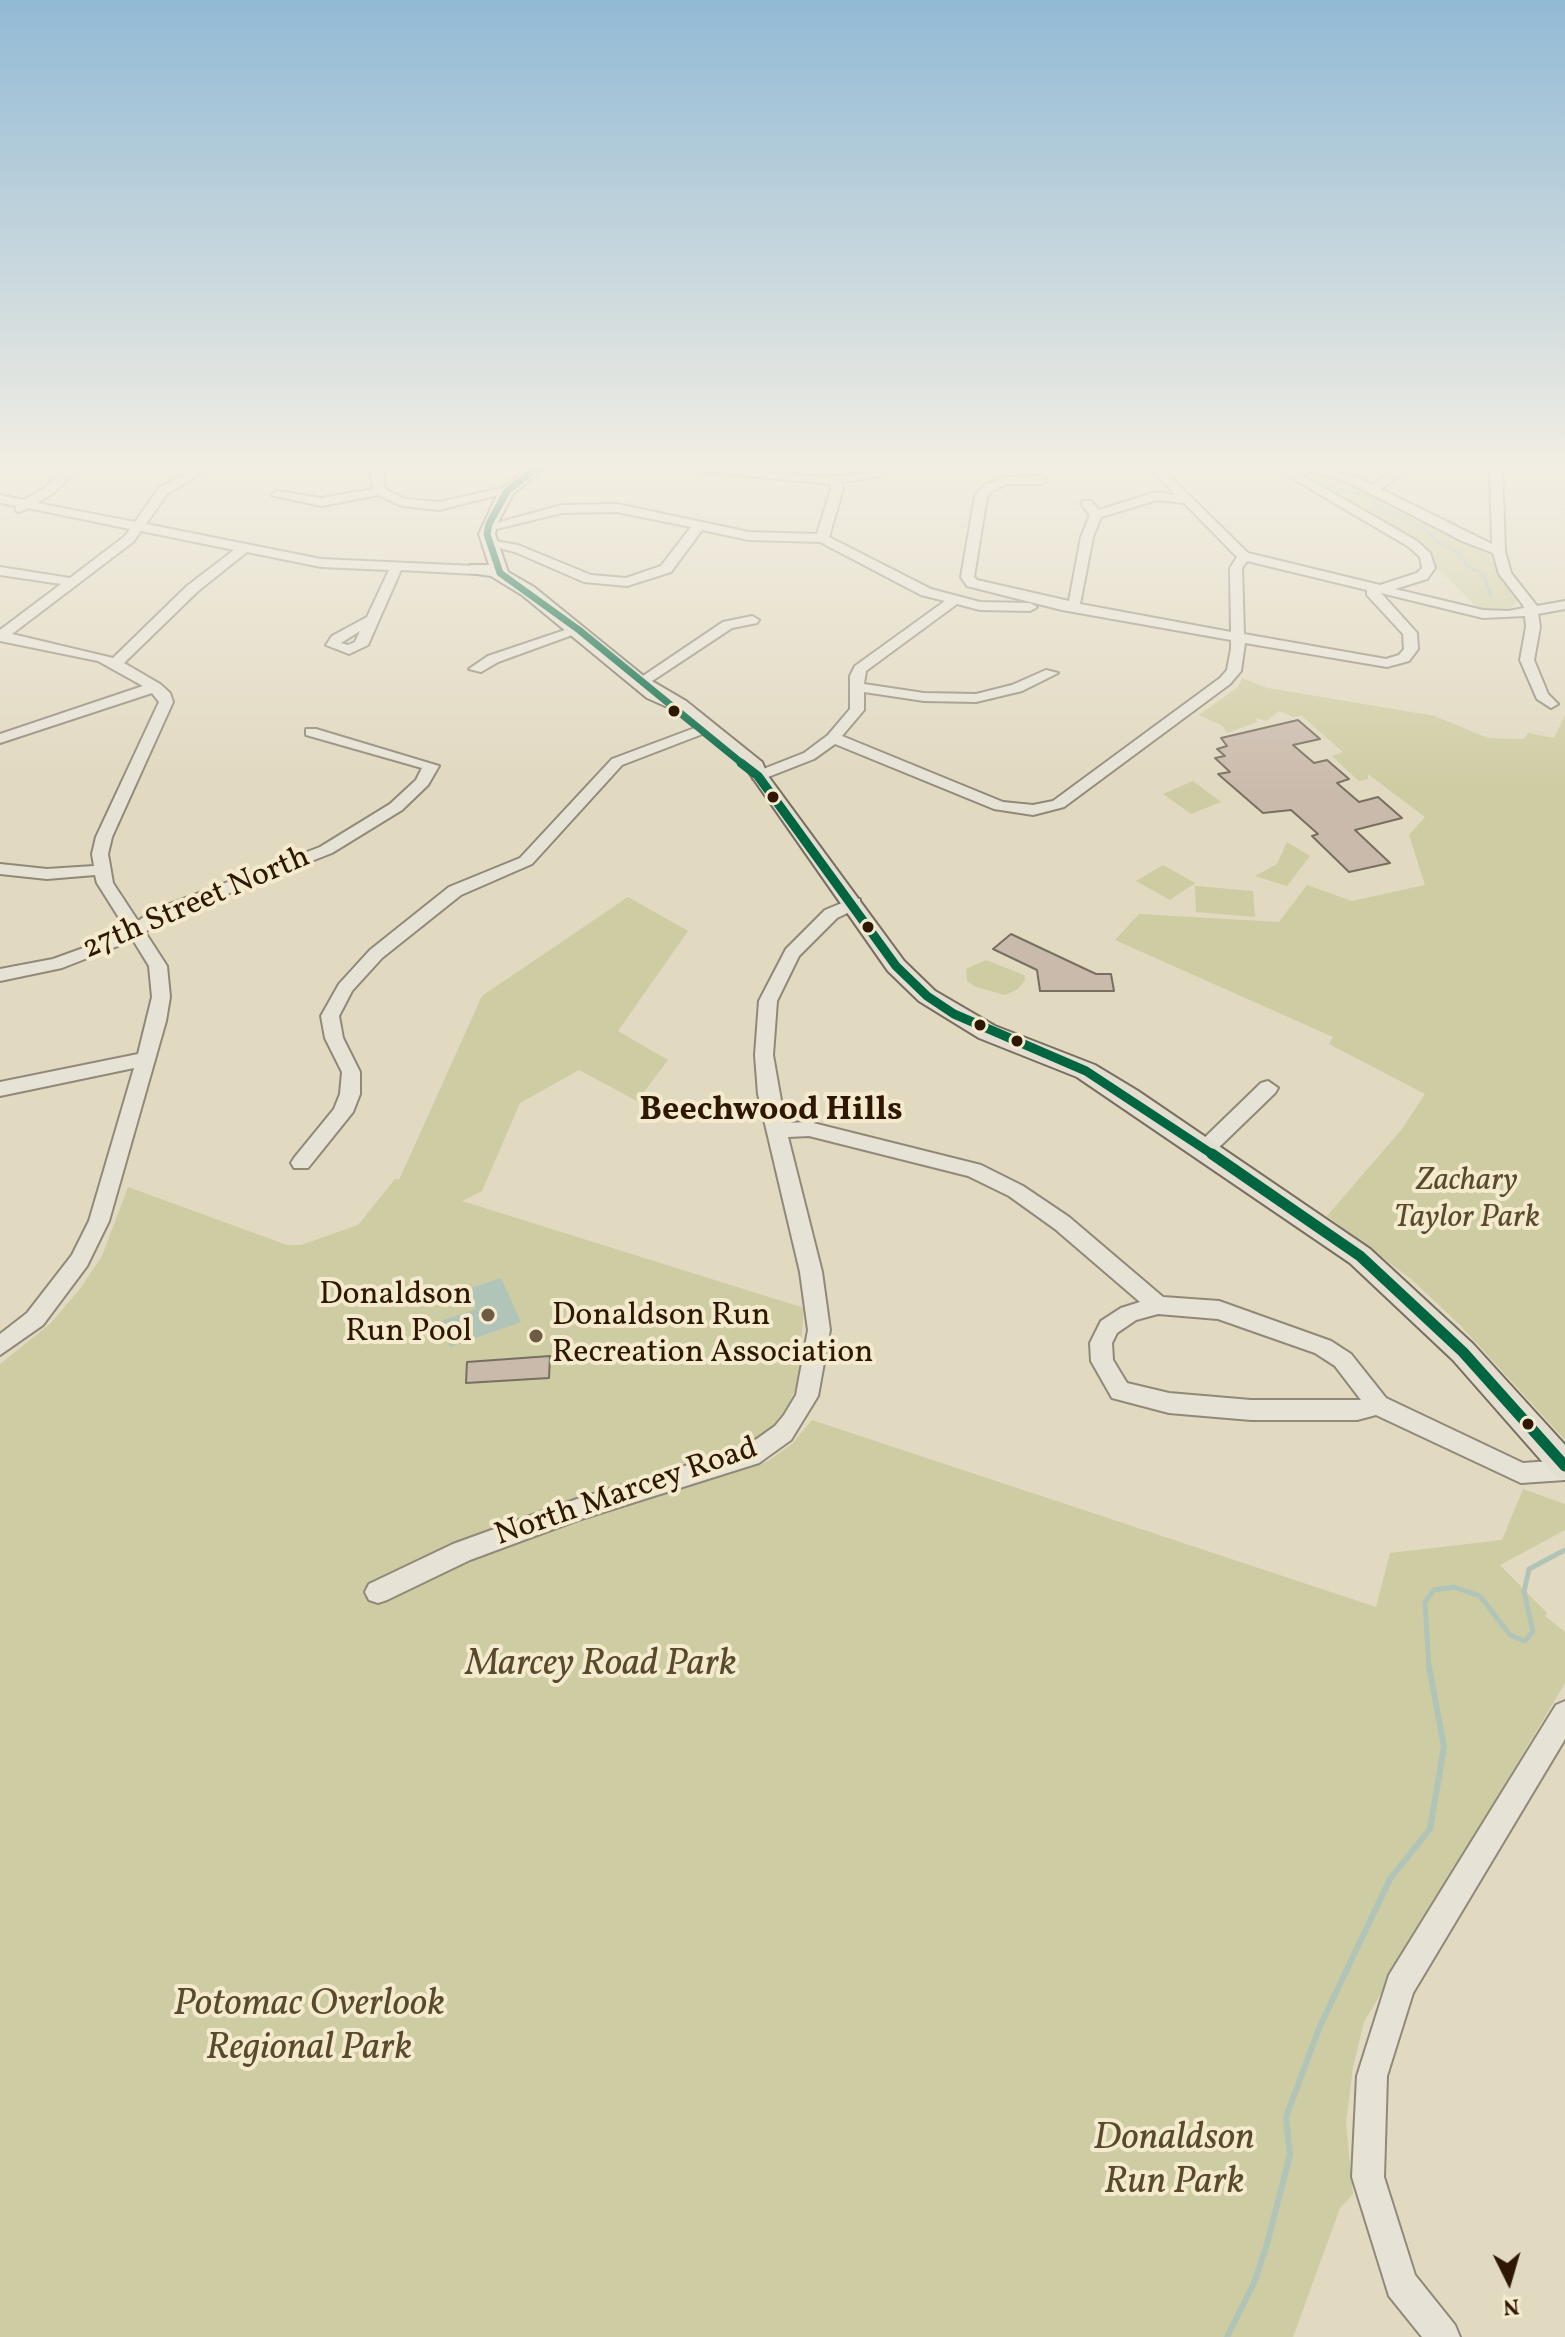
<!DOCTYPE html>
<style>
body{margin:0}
#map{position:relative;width:1565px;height:2337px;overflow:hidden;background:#e1d9c0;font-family:Vollkorn,serif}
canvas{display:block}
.north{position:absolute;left:1469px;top:2241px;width:80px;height:80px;-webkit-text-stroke:6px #f4ebce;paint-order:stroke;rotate:175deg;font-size:22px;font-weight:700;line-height:32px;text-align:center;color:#2e1703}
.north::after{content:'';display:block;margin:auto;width:28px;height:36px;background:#2e1703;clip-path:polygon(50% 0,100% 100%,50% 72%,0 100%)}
</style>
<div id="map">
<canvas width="1565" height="2337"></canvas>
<div class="north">N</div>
</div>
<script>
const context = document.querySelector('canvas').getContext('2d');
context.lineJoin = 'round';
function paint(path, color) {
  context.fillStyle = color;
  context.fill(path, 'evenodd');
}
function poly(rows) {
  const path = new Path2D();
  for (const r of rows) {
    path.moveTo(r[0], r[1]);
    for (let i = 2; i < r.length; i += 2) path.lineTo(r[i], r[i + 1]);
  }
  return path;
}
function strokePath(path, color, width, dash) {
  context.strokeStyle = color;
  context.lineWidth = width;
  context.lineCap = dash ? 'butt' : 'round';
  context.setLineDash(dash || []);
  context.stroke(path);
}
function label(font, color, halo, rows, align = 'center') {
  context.font = font + ' Vollkorn,serif';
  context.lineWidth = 8;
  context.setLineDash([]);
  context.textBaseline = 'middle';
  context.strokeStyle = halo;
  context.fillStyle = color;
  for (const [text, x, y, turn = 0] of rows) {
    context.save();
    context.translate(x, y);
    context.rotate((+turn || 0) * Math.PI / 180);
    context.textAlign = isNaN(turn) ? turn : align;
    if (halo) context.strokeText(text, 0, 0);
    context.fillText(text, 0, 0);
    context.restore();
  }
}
paint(poly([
 [1286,467,1350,482,1466,541,1489,555,1518,601,1510,609,1481,611,1436,567,1428,552],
 [1242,678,1268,688,1435,716,1488,738,1524,739,1528,733,1554,738,1565,715,1565,1440,1459,1324,1411,1279,1327,1216,1402,1129,1425,1094,1329,1044,1333,1037,1115,940,1139,914,1279,922,1307,885,1352,901,1425,885,1409,835,1425,817,1368,774,1368,779,1359,781,1348,771,1332,756,1343,752,1302,716,1294,717,1279,711,1266,721,1256,718,1257,722,1227,733,1223,726,1199,715,1238,687],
 [1193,781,1221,802,1191,814,1163,794],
 [1287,842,1310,856,1287,886,1255,876,1277,864],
 [1163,865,1195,883,1170,900,1136,881],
 [1195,886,1253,891,1255,917,1196,912],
 [628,897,688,931,618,1031,668,1060,637,1101,579,1070,520,1103,482,1191,462,1201,804,1308,798,1382,788,1406,775,1423,744,1449,649,1475,650,1482,385,1593,583,1516,768,1461,792,1444,812,1420,1376,1607,1390,1553,1502,1540,1523,1489,1565,1504,1565,1530,1500,1565,1547,1613,1545,1616,1565,1632,1565,1683,1364,2022,1353,2067,1346,2123,1353,2194,1340,2208,1293,2337,0,2337,0,1364,50,1324,80,1289,102,1256,128,1187,287,1245,301,1245,358,1225,395,1179,399,1180,482,996],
 [986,960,1024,975,1025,980,1018,989,1005,995,976,987,967,981,966,969]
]), '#cecca2');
paint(poly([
 [501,1278,521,1322,450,1347,441,1321,476,1309,468,1289]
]), '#b1c4b8');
strokePath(poly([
 [1301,471,1338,490,1371,496,1377,506,1427,531,1436,541,1459,553,1467,566,1483,574,1491,595]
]), '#b1c4b8', 3);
strokePath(poly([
 [1429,1668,1425,1602,1434,1590,1454,1587,1480,1596,1510,1635,1525,1641,1533,1631,1524,1592,1529,1569,1565,1550]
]), '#b1c4b8', 5);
strokePath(poly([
 [1227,2337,1254,2283,1267,2244,1290,2155,1286,2117,1320,2026,1390,1879,1430,1829,1444,1747,1429,1666]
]), '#b1c4b8', 6);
const building = poly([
 [1298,720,1320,739,1293,745,1314,763,1327,760,1349,779,1337,783,1359,802,1378,797,1402,818,1355,830,1390,863,1349,872,1312,836,1318,834,1291,810,1263,813,1218,774,1230,772,1215,758,1225,756,1217,749,1227,746,1221,738,1298,720],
 [1011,934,1096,974,1111,974,1114,991,1040,991,1037,970,993,949,1011,934],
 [550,1356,549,1378,466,1383,467,1362,550,1356]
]);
paint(building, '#cabaab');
strokePath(building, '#776f60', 2);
const minor = poly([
 [70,465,83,465,52,494,37,503,135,522,159,488,200,465,215,465,167,494,146,524,321,559,475,566,481,570,475,574,401,570,368,645,349,654,326,645,332,636,367,617,389,570,321,567,247,552,197,592,124,663,160,684,170,693,173,702,112,837,108,854,113,883,138,921,154,910,320,847,390,804,416,780,422,768,306,735,306,729,316,729,439,766,428,785,402,810,332,853,166,918,145,932,167,966,170,997,166,1021,109,1221,87,1266,43,1325,0,1355,0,1334,27,1313,72,1255,89,1221,134,1068,0,1096,0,1082,138,1054,152,997,149,966,133,940,62,968,0,981,0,969,53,959,114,937,126,929,97,883,95,875,47,879,0,874,0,864,47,869,94,866,92,854,96,837,159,702,152,693,0,743,0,734,143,686,98,661,0,641,0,630,61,584,0,575,0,567,70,578,125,536,130,529,28,508,20,512,16,511,16,506,0,503,0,495,24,500,44,488,70,465],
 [141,531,234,550,187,586,113,658,12,634,133,542,141,531],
 [360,631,355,642,348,645,341,643,360,631],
 [370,465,382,465,385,489,405,499,439,502,507,487,513,491,439,510,402,506,378,495,321,506,271,495,277,491,321,498,373,489,370,465],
 [661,465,702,465,824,477,865,473,888,465,906,465,871,478,841,482,843,489,829,537,931,589,980,602,1030,603,1037,607,1030,611,980,610,957,604,866,671,864,684,924,693,976,694,1012,685,1046,670,1058,673,1022,691,976,702,924,701,864,692,864,710,842,736,1003,802,1033,805,1053,801,1220,678,1227,670,1231,649,1231,640,1062,610,967,586,961,577,975,496,984,485,1006,477,1041,476,1047,480,1041,484,1008,484,992,491,987,497,974,577,977,580,1069,601,1081,537,1090,515,1081,504,1083,501,1091,501,1099,510,1156,492,1176,495,1154,473,1136,465,1162,469,1248,553,1380,585,1417,573,1422,568,1420,557,1409,547,1270,465,1284,465,1417,541,1430,553,1435,568,1427,579,1395,589,1483,610,1508,611,1524,608,1523,605,1499,574,1493,553,1462,541,1348,482,1289,465,1309,465,1356,477,1372,485,1400,465,1414,465,1381,489,1492,544,1490,465,1502,465,1505,551,1511,573,1537,606,1565,601,1565,609,1538,614,1540,627,1534,660,1548,694,1558,704,1551,708,1537,699,1520,660,1526,627,1525,616,1483,618,1381,593,1417,633,1418,649,1409,661,1387,667,1245,643,1241,671,1230,684,1064,807,1033,815,994,809,835,744,814,759,763,779,753,779,753,773,804,753,828,735,850,709,850,676,855,666,945,601,921,595,820,542,749,540,702,530,671,572,627,586,584,582,515,552,483,544,489,540,518,545,591,575,626,578,661,566,691,527,617,512,562,513,488,531,482,527,562,505,617,504,749,532,817,534,831,489,830,484,667,468,661,465],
 [1157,500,1184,503,1237,557,1230,568,1231,632,1080,604,1093,537,1101,517,1157,500],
 [1247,561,1367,590,1367,595,1403,634,1404,649,1399,655,1386,659,1244,634,1242,568,1247,561],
 [752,616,759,620,757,623,732,628,646,685,634,682,723,622,752,616],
 [574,627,586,630,498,662,481,672,469,669,488,656,574,627],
 [708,723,715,727,713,730,622,765,532,864,461,895,382,958,352,991,339,1016,343,1038,360,1072,360,1094,353,1112,308,1168,294,1168,291,1163,294,1158,334,1109,340,1094,342,1072,325,1038,321,1016,339,984,370,950,449,887,520,858,612,759,708,723],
 [854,898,860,899,860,907,837,918,799,956,777,1001,773,1055,785,1123,809,1122,981,1165,1023,1186,1069,1217,1163,1297,1219,1301,1331,1341,1351,1354,1386,1398,1523,1463,1565,1460,1565,1480,1521,1483,1376,1415,1357,1420,1251,1420,1169,1413,1112,1398,1091,1361,1090,1343,1101,1321,1121,1308,1140,1302,1055,1229,1009,1196,968,1176,809,1136,788,1137,822,1272,830,1330,818,1396,791,1440,759,1463,578,1520,470,1560,387,1600,378,1603,369,1600,365,1592,369,1584,453,1544,577,1499,744,1448,775,1426,784,1415,796,1395,808,1330,800,1272,758,1094,755,1055,759,1001,786,949,825,910,854,898],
 [1158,1314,1218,1319,1315,1353,1335,1366,1361,1400,1251,1400,1169,1393,1127,1383,1113,1360,1112,1343,1117,1333,1136,1320,1158,1314],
 [1268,1081,1278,1088,1275,1093,1212,1154,1198,1154,1195,1149,1198,1144,1261,1083,1268,1081],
 [1565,1701,1565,1739,1413,1993,1387,2076,1384,2177,1415,2275,1455,2325,1460,2337,1422,2337,1389,2296,1352,2177,1357,2076,1389,1975,1556,1705,1565,1701]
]);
const major = poly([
 [531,465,548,465,513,494,497,524,495,534,508,572,534,587,645,677,686,701,762,762,768,776,904,961,935,991,995,1026,1095,1065,1138,1091,1370,1249,1473,1344,1565,1445,1565,1479,1554,1475,1453,1360,1350,1263,1077,1077,979,1038,919,1001,888,971,746,768,672,709,647,698,522,595,491,576,470,573,470,565,489,565,479,534,499,491,531,465]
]);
strokePath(minor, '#918978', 4);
strokePath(major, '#776f60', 4);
paint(minor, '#e7e2d6');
paint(major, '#e3decf');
strokePath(poly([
 [541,465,507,491,489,524,487,534,500,573,579,630,744,765]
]), '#006641', 7);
strokePath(poly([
 [741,763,758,776,896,966,927,996,954,1014,1086,1071,1215,1156]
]), '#006641', 9);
strokePath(poly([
 [1212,1154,1360,1256,1463,1352,1565,1466]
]), '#006641', 11);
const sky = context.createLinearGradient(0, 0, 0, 792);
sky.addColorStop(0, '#92bad5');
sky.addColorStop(0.59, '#f2eee3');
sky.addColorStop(1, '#f2eee300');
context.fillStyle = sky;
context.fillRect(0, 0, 1565, 792);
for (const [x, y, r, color] of [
 [674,711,7,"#2e1703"],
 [773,797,7,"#2e1703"],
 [868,927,7,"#2e1703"],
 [980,1025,7,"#2e1703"],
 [1017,1041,7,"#2e1703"],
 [488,1315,8,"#6d5b45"],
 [536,1336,8,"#6d5b45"],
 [1528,1424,7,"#2e1703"]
]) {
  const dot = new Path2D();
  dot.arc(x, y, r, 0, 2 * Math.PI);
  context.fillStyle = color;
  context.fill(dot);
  strokePath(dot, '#f4ebce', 3);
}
label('32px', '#2e1703', '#f4ebce', [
 ["27th Street North",197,905,-23],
 ["North Marcey Road",627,1494,-19]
]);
label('italic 32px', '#594a2b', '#f4ebce', [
 ["Zachary",1467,1183],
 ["Taylor Park",1467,1220]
]);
label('32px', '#2e1703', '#f4ebce', [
 ["Donaldson",472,1297],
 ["Run Pool",472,1334],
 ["Donaldson Run",552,1318,"left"],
 ["Recreation Association",552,1355,"left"]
], 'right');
label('bold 34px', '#2e1703', '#f4ebce', [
 ["Beechwood Hills",771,1113]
]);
label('italic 38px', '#594a2b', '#f4ebce', [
 ["Marcey Road Park",601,1667],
 ["Potomac Overlook",309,2007],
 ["Regional Park",309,2051],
 ["Donaldson",1174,2141],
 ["Run Park",1174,2185]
]);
</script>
